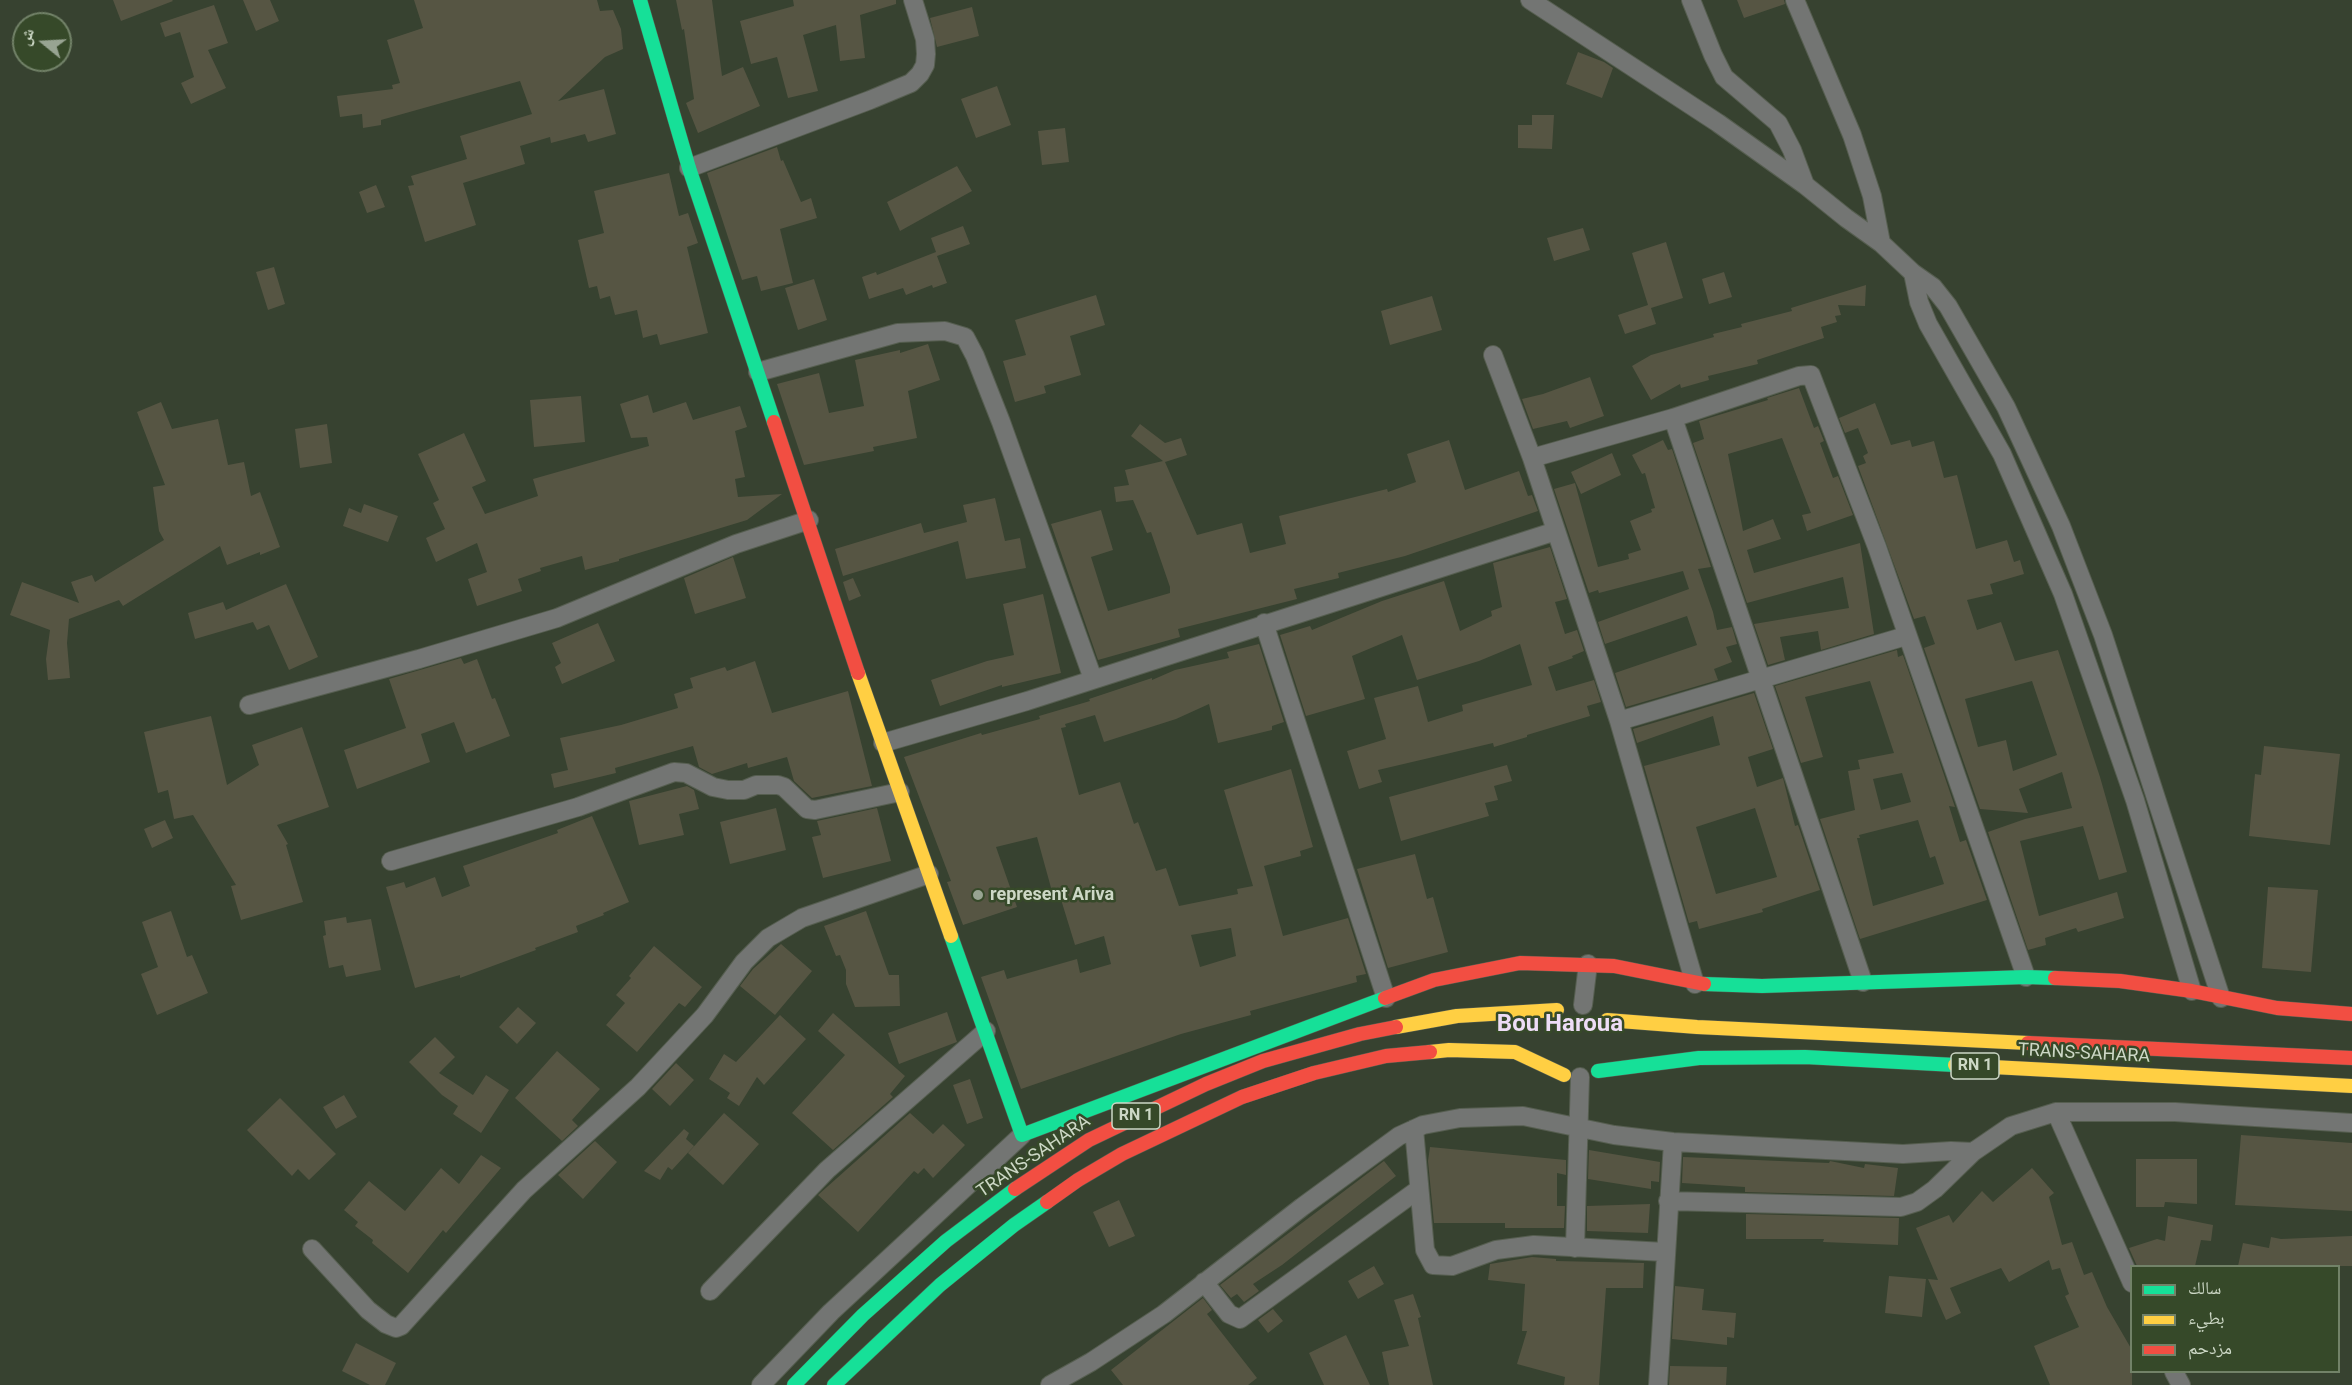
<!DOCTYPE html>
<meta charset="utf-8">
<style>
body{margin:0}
#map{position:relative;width:2352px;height:1385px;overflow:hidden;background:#374230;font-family:Roboto,"Noto Naskh Arabic",sans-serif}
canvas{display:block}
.legend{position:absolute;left:2130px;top:1265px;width:210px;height:108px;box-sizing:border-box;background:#364929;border:2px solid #728268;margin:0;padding:8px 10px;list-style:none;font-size:18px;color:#cdd8c6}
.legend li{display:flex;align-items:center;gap:12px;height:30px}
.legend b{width:30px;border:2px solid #728268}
.north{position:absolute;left:12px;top:12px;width:60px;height:60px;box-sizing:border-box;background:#364929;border:2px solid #728268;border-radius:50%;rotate:288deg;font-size:16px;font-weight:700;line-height:24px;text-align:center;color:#cdd8c6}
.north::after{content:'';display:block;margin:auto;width:21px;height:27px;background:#98a492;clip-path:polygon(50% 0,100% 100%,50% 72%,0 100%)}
</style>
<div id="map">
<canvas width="2352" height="1385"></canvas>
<ul class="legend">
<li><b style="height:8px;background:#16e098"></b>سالك</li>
<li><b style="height:8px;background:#ffcf43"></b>بطيء</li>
<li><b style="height:8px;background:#f24e42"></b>مزدحم</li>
</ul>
<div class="north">ش</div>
</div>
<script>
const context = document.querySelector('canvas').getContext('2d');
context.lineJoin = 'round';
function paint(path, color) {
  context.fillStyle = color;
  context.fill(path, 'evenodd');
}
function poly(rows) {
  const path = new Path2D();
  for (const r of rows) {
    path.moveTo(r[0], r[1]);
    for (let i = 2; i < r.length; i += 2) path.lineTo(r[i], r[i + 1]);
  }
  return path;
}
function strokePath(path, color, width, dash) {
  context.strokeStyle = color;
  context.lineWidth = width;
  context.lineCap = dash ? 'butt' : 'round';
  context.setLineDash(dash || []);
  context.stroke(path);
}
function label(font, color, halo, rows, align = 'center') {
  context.font = font + ' Roboto,sans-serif';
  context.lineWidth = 5;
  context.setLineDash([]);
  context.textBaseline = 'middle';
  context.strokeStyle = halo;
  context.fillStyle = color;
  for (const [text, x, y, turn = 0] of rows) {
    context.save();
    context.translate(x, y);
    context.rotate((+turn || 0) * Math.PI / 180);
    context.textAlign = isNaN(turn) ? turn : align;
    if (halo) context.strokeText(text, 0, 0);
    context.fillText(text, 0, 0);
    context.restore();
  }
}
paint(poly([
 [113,0,172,0,173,1,121,21],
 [243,0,270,0,279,21,256,31],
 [414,0,597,0,600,11,613,10,621,29,623,49,605,57,558,101,604,89,616,134,588,142,585,134,551,143,550,137,520,146,525,164,463,183,476,225,425,242,408,186,414,185,411,176,467,159,460,136,532,114,520,81,381,120,381,125,363,128,362,114,340,117,337,96,393,89,392,85,400,83,387,40,423,28],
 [676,0,712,0,722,76,743,67,760,106,698,133,686,103,694,99,684,29,682,30],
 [793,0,896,0,896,4,860,15,865,58,840,61,836,25,803,35,818,91,788,98,777,57,751,64,740,21,794,6],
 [1737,0,1784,0,1785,4,1744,18],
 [214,5,228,43,208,50,226,88,191,104,181,83,194,77,180,32,165,37,160,23],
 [972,7,979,36,937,47,930,18],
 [1578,52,1604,62,1613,68,1602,98,1566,84],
 [997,86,1011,125,976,138,961,99],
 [1532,115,1554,115,1552,149,1518,148,1518,125,1532,125],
 [1065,128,1069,162,1042,165,1038,131],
 [777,147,781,161,783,160,801,202,811,198,817,218,780,229,793,283,761,291,757,276,742,280,707,173],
 [957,166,972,191,900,231,887,202],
 [669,173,679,216,688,213,698,243,687,247,708,333,660,345,657,334,643,338,637,310,615,315,610,296,600,299,597,286,589,288,578,240,604,233,594,191],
 [376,185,385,207,367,213,359,192],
 [963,226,970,244,937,256,947,283,933,288,932,285,906,295,903,288,869,299,862,277,876,272,877,275,936,252,931,238],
 [1583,228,1590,250,1554,261,1547,238],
 [1666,242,1683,298,1651,308,1656,324,1625,334,1618,315,1648,305,1632,253],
 [274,267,285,304,268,310,256,272],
 [1724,272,1732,297,1709,304,1702,279],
 [814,279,827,320,798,330,785,288],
 [1866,285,1865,306,1838,305,1841,315,1835,316,1837,322,1821,327,1824,338,1757,360,1758,364,1708,376,1709,380,1681,388,1680,384,1651,400,1632,366,1651,355,1714,337,1713,334,1742,327,1741,324,1792,311,1791,308],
 [1096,295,1105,325,1070,336,1081,375,1044,386,1046,393,1015,402,1003,361,1026,355,1015,320],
 [1432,296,1442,330,1390,345,1381,311],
 [928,344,940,380,908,391,917,438,873,447,874,451,804,465,777,384,819,373,829,413,864,406,855,360,900,350,900,353],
 [1590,377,1604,416,1570,428,1567,421,1533,429,1522,399,1543,394],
 [1799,388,1814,428,1818,426,1824,441,1820,443,1833,478,1838,476,1853,515,1807,531,1802,515,1811,513,1782,438,1728,454,1743,531,1773,519,1781,539,1747,550,1754,573,1860,543,1874,634,1821,650,1818,631,1780,637,1785,660,1768,665,1754,624,1849,608,1843,577,1747,603,1693,443,1704,439,1699,421,1768,400,1767,398],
 [648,395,653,413,686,402,693,420,740,406,747,427,735,431,745,477,735,479,738,497,782,494,747,520,619,559,619,561,585,570,582,556,540,568,541,571,518,579,522,591,477,606,468,579,487,572,477,543,436,562,426,538,445,529,433,503,439,500,418,454,464,433,486,481,472,487,485,514,538,496,533,479,649,446,647,437,631,438,620,404],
 [581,396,585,442,534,447,530,400],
 [161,402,172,429,218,419,228,465,244,462,251,496,260,492,280,547,260,555,260,552,227,565,220,546,123,606,119,600,69,619,67,643,70,678,48,680,46,659,50,630,10,615,22,582,79,603,71,582,92,575,95,582,164,540,159,531,153,487,165,485,137,412],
 [1875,403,1891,445,1910,440,1912,447,1934,441,1944,478,1957,475,1976,549,2007,540,2014,562,2020,560,2024,574,1990,584,1993,594,1967,600,1977,630,2001,622,2015,661,2058,650,2100,777,2127,872,2099,880,2083,826,2020,841,2039,916,2117,892,2124,918,2078,932,2076,928,2045,938,2046,945,2028,950,1988,832,2025,819,2072,808,2062,772,2019,789,2028,813,1980,809,1924,648,1935,644,1925,616,1914,619,1858,466,1866,463,1863,456,1868,453,1858,428,1845,433,1839,418],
 [2032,681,2057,755,2013,771,2006,740,1978,747,1965,699],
 [327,424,332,463,300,468,295,429],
 [1140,424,1165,443,1181,438,1187,455,1165,462,1197,535,1242,523,1250,553,1286,544,1279,516,1387,489,1388,492,1416,482,1407,454,1449,440,1465,490,1519,471,1528,496,1532,495,1538,511,1405,556,1338,573,1339,578,1294,589,1297,599,1178,629,1180,637,1098,660,1051,524,1101,510,1113,550,1091,557,1108,611,1170,593,1170,587,1151,532,1147,533,1133,500,1116,502,1114,487,1129,485,1125,470,1163,461,1131,436],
 [1663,440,1668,450,1672,449,1711,567,1698,569,1713,612,1717,630,1732,627,1737,644,1726,647,1732,662,1714,669,1718,680,1626,707,1615,673,1697,645,1687,616,1605,644,1598,622,1689,589,1683,571,1599,593,1598,590,1589,593,1554,489,1575,483,1598,567,1629,559,1628,554,1641,550,1630,521,1652,512,1651,509,1655,508,1645,473,1642,474,1632,455],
 [1612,453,1621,475,1581,494,1571,472],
 [995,498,1005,541,1020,538,1026,568,966,579,958,541,843,576,835,549,921,523,924,533,967,522,963,505],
 [364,504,398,516,388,542,343,526,349,508,361,513],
 [1550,547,1567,599,1555,602,1565,634,1577,630,1584,651,1572,656,1573,658,1548,667,1556,691,1594,680,1601,702,1587,706,1590,716,1527,735,1527,737,1494,747,1493,743,1378,770,1382,782,1359,789,1347,751,1386,739,1374,698,1418,686,1428,722,1463,711,1462,705,1532,685,1520,644,1479,661,1417,680,1402,635,1352,656,1365,699,1306,716,1280,635,1310,626,1312,630,1382,601,1444,581,1460,631,1492,616,1491,611,1502,607,1493,563],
 [733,557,746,598,695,614,684,578],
 [853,578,861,596,849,601,843,582],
 [286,584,318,657,289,670,269,625,257,630,253,622,195,639,188,613,223,602,226,610],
 [1043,594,1061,673,1002,687,1002,685,940,706,931,680,987,661,1014,655,1003,604],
 [598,623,615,661,562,684,555,667,561,663,552,643],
 [1259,644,1284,722,1272,726,1272,730,1218,743,1209,704,1176,719,1104,742,1095,715,1065,724,1066,727,1061,728,1079,795,1120,782,1134,824,1138,822,1156,871,1166,868,1179,906,1238,894,1237,889,1253,886,1224,790,1291,769,1313,847,1300,851,1301,856,1264,866,1283,936,1348,918,1366,974,1356,976,1357,982,1250,1011,1251,1015,1181,1034,1021,1089,981,977,1004,970,1007,979,1077,959,1080,973,1111,964,1104,936,1075,945,1059,893,1053,895,1037,837,996,847,1017,907,963,925,947,882,951,881,904,757,981,733,982,735,1040,719,1039,716,1090,701,1089,699,1152,678,1152,680,1175,670,1229,658,1227,652],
 [1231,928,1236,956,1200,967,1191,935],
 [1897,650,1898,657,1903,655,1955,807,1949,806,1960,842,1966,840,1987,900,1860,939,1820,819,1855,810,1848,771,1860,769,1858,760,1894,753,1870,681,1805,697,1823,757,1801,763,1775,686],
 [1902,773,1911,802,1881,810,1873,779],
 [1918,820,1930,858,1935,856,1944,884,1873,906,1857,838,1860,838,1859,835],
 [461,658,464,664,477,659,492,699,495,698,510,736,466,753,454,722,421,734,430,762,357,789,344,750,406,728,389,679],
 [755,661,772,713,848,691,872,786,812,798,794,781,787,757,748,768,747,763,712,774,699,767,693,746,615,768,616,773,554,788,551,774,568,770,560,738,621,725,678,708,674,694,693,688,690,678,725,667,727,671],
 [1754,693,1773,749,1748,757,1757,787,1783,778,1795,826,1798,825,1820,890,1762,909,1763,912,1699,929,1697,921,1689,923,1644,766,1720,745,1713,716,1637,743,1633,729],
 [1755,808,1777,877,1716,894,1696,827],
 [211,716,227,785,259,765,252,745,302,727,329,807,277,825,288,844,286,845,303,902,241,920,231,886,236,885,193,815,174,819,168,790,158,793,144,732],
 [2264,746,2340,754,2330,845,2249,836,2255,774,2261,775],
 [1507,765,1512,781,1494,786,1498,800,1485,803,1489,816,1401,841,1389,797],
 [687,786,694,790,699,809,679,814,684,835,639,845,629,801],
 [776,808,786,850,730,864,720,822],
 [877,808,891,861,823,878,812,837,821,835,817,821],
 [592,816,629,902,603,913,604,915,576,926,578,932,535,948,536,950,460,978,460,975,415,988,386,887,404,882,406,888,435,877,442,897,470,886,463,866,558,833,557,830],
 [165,820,173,838,152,848,144,829],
 [1415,854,1427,899,1433,897,1448,952,1388,968,1357,869],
 [2268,887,2318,890,2311,972,2262,968],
 [171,911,187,957,192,955,208,993,157,1015,141,974,158,967,142,922],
 [866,911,889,975,899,975,900,1006,855,1007,846,984,846,970,840,955,836,956,824,926],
 [346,917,347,923,371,919,381,970,346,977,343,965,329,968,323,936,326,935,324,921],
 [781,944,812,971,775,1015,740,986,753,969],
 [654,946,702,987,685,1007,679,1003,637,1052,606,1025,625,1003,616,995,631,978,629,976],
 [518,1007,536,1023,517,1044,499,1027],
 [947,1012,957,1042,899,1064,888,1033],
 [833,1013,905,1076,890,1094,893,1097,833,1150,792,1113,845,1055,818,1031],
 [780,1015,806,1039,764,1085,757,1077,739,1106,727,1098,730,1093,709,1079,724,1054,736,1062],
 [435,1037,455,1057,439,1073,473,1095,486,1075,509,1090,481,1133,453,1114,458,1106,442,1095,409,1062],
 [557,1051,600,1089,572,1120,578,1126,562,1141,515,1098],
 [676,1063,694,1080,670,1106,652,1089],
 [970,1079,983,1118,967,1124,953,1085],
 [344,1095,357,1117,336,1129,323,1107],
 [280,1098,336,1154,309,1180,298,1169,292,1176,247,1130],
 [724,1113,759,1144,723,1185,688,1153],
 [910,1113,933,1134,943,1124,965,1145,933,1178,924,1168,918,1174,914,1171,858,1232,818,1195],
 [684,1129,689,1133,686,1139,694,1146,672,1170,668,1167,660,1180,644,1171],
 [2241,1135,2352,1143,2352,1211,2235,1205],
 [595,1141,617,1162,583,1199,558,1175],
 [1430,1147,1566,1160,1566,1175,1557,1173,1557,1206,1565,1206,1564,1228,1505,1228,1505,1223,1434,1223,1428,1161],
 [1589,1150,1660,1162,1659,1182,1651,1181,1651,1189,1588,1179],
 [481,1155,501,1168,446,1233,443,1230,408,1273,372,1243,373,1240,355,1226,358,1222,344,1210,369,1181,405,1211,441,1168,459,1184],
 [1683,1157,1829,1163,1830,1161,1864,1168,1865,1164,1898,1168,1894,1196,1745,1192,1745,1187,1682,1183],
 [2136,1159,2197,1159,2197,1204,2165,1202,2164,1207,2136,1207],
 [1384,1161,1396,1176,1282,1265,1253,1284,1259,1291,1244,1302,1237,1294,1231,1298,1220,1285],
 [2032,1168,2054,1193,2049,1197,2062,1245,2072,1242,2084,1275,2092,1272,2107,1307,2132,1350,2132,1385,2050,1385,2034,1346,2079,1327,2065,1296,2069,1294,2060,1268,2052,1270,2049,1260,2009,1282,2001,1268,1950,1288,1961,1313,1946,1320,1928,1279,1938,1280,1916,1228,1949,1215,1953,1223,1982,1191,1993,1202],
 [1119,1200,1135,1236,1109,1247,1093,1212],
 [1650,1204,1648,1233,1587,1231,1587,1206],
 [1746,1214,1899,1218,1898,1245,1823,1242,1824,1239,1746,1239],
 [2168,1216,2213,1225,2211,1241,2201,1240,2195,1266,2137,1266,2129,1248,2157,1239,2165,1241],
 [2352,1236,2352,1266,2238,1266,2243,1243,2269,1248,2271,1237,2281,1239],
 [1532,1257,1556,1259,1556,1261,1644,1263,1643,1288,1606,1288,1599,1385,1564,1385,1565,1377,1517,1364,1527,1331,1522,1331,1525,1284,1488,1280,1490,1264],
 [1374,1266,1384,1284,1358,1299,1348,1281],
 [1889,1276,1926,1279,1922,1317,1885,1313],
 [1675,1286,1704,1289,1702,1310,1736,1313,1734,1338,1727,1337,1727,1345,1672,1339],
 [1413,1294,1421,1317,1418,1318,1433,1385,1389,1385,1382,1352,1409,1346,1394,1300],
 [1203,1298,1212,1310,1207,1314,1257,1378,1248,1385,1123,1385,1111,1370],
 [1273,1309,1283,1321,1268,1333,1258,1320],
 [1346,1335,1370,1385,1324,1385,1309,1353],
 [356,1343,396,1363,385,1385,370,1385,342,1371],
 [1670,1366,1727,1367,1726,1385,1669,1385]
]), '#565543');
const street = poly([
 [1530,0,1718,123,1805,185,1846,218,1881,243,1913,273,1933,287,1948,306,2006,407,2061,526,2103,635,2221,998],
 [1691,0,1713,55,1724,77,1778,123,1792,150,1805,185],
 [1795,0,1852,135,1872,196,1881,243],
 [689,168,870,100,911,83,920,74,925,65,926,54,925,39,913,0],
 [1913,273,1919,302,1928,324,2002,454,2063,594,2135,800,2192,991],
 [1493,355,1532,458,1619,721,1695,984],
 [758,372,898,333,945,331,965,337,975,356,1001,422,1093,679],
 [1673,418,1863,982],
 [1532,458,1673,418,1799,376,1811,375,1877,547,2026,977],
 [1264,623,1386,998],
 [249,705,419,659,557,618,736,544,809,520],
 [1619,721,1906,636],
 [883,743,1027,701,1556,531],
 [391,861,578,807,674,772,686,773,713,787,728,790,744,790,756,785,778,785,784,787,807,809,815,810,900,792],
 [1583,1005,1588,964],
 [2056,1112,2132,1283],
 [1414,1129,1425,1250,1433,1265,1452,1266,1496,1250,1534,1245,1665,1252],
 [1668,1201,1901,1207,1917,1202,1935,1189,1973,1152],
 [1575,1248,1580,1077],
 [312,1249,368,1310,386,1324,396,1328,401,1326,524,1190,638,1087,705,1015,744,962,768,938,802,918,929,874],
 [1204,1282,1229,1314,1240,1319,1419,1189],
 [710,1291,827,1170,986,1031],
 [2174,1372,2181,1385],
 [761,1385,831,1312,1022,1135],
 [1050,1385,1091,1362,1164,1314,1302,1207,1399,1136,1423,1125,1460,1118,1523,1116,1614,1135,1673,1142,1903,1154,1951,1151,1973,1152,2011,1126,2056,1112,2175,1112,2352,1123],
 [1658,1385,1673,1142]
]);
const fast = poly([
 [640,0,689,168,774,422],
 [951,936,1022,1135,1385,998],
 [1704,984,1762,986,2026,977,2055,978],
 [1598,1071,1699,1058,1805,1057,1955,1065],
 [794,1385,863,1315,946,1241,1015,1189],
 [834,1385,940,1285,1014,1225,1047,1202]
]);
const slow = poly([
 [858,673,951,936],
 [1607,1020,1697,1027,2028,1043],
 [1396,1027,1457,1016,1557,1010],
 [1430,1052,1449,1050,1515,1052,1564,1075],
 [1955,1065,2352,1086]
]);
const jam = poly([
 [774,422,858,673],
 [2055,978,2120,981,2192,991,2277,1008,2352,1014],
 [1385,998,1434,980,1520,963,1614,966,1704,984],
 [2028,1043,2352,1058],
 [1015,1189,1089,1140,1206,1084,1263,1061,1360,1034,1396,1027],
 [1047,1202,1078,1180,1122,1154,1242,1097,1314,1073,1386,1056,1430,1052]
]);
strokePath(street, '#565e50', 20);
strokePath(fast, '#565e50', 15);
strokePath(slow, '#565e50', 15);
strokePath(jam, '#565e50', 15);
strokePath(street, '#737573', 18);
strokePath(fast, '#16e098', 14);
strokePath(slow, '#ffcf43', 14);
strokePath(jam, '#f24e42', 14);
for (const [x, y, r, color] of [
 [978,895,6,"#98a492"]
]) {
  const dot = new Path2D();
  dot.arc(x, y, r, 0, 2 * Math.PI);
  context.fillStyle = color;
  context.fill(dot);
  strokePath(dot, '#364929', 2);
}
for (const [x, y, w] of [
 [1975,1066,48],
 [1136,1116,48]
]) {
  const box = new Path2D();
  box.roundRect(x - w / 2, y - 13, w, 26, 4.5);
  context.fillStyle = '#364929';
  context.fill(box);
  strokePath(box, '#cdd8c6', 1.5);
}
label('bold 16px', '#cdd8c6', null, [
 ["RN 1",1975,1066],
 ["RN 1",1136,1116]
]);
label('bold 18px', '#cdd8c6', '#364929', [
 ["represent Ariva",990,895]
], 'left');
label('18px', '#cdd8c6', '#364929', [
 ["TRANS-SAHARA",2084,1054,3],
 ["TRANS-SAHARA",1034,1157,-34]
]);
label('bold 24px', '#eddcf6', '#364929', [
 ["Bou Haroua",1560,1025]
]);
</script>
